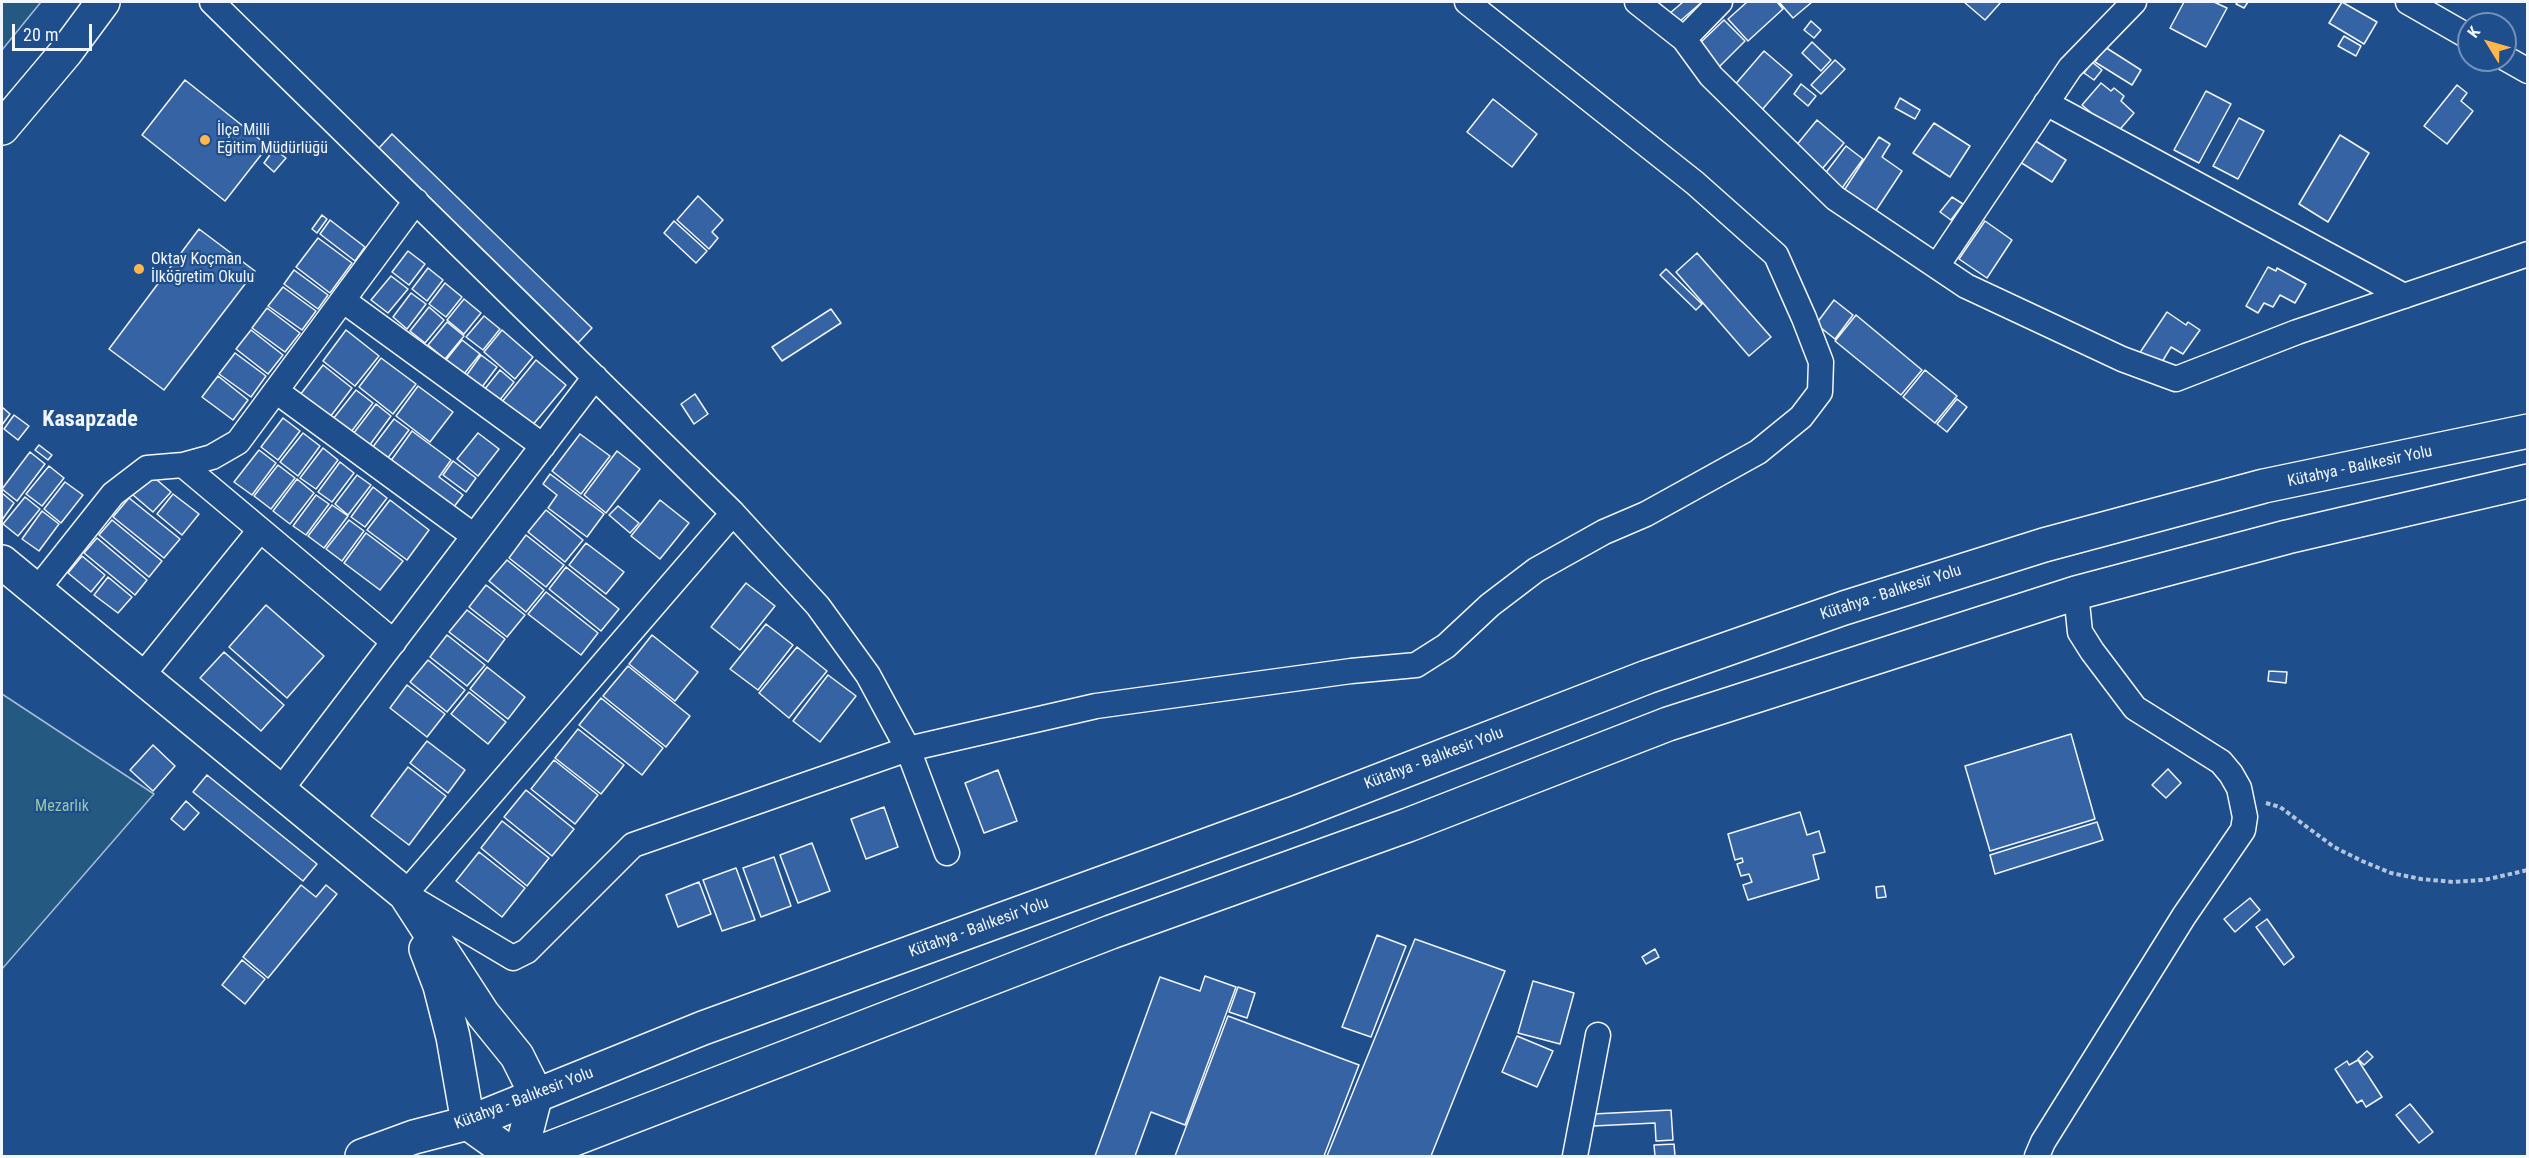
<!DOCTYPE html>
<meta charset="utf-8">
<style>
body{margin:0}
#map{position:relative;width:2529px;height:1158px;overflow:hidden;background:#1f4e8c;font-family:"Roboto Condensed",sans-serif}
canvas{display:block}
.frame{position:absolute;inset:0;border:3px solid #f2f6ff;pointer-events:none}
.north{position:absolute;left:2457px;top:12px;width:60px;height:60px;box-sizing:border-box;background:#1f4e8c;border:2px solid #7391ba;border-radius:50%;rotate:307deg;font-size:16px;font-weight:700;line-height:24px;text-align:center;color:#f2f6ff}
.north::after{content:'';display:block;margin:auto;width:21px;height:27px;background:#ffb74d;clip-path:polygon(50% 0,100% 100%,50% 72%,0 100%)}
.scale{position:absolute;left:12px;top:24px;width:80px;height:27px;box-sizing:border-box;border:3px solid #f2f6ff;border-top:0;padding-left:8px;font-size:18px;line-height:21px;white-space:nowrap;color:#f2f6ff;-webkit-text-stroke:4px #1f4e8c;paint-order:stroke}
</style>
<div id="map">
<canvas width="2529" height="1158"></canvas>
<div class="frame"></div>
<div class="north">K</div>
<div class="scale">20 m</div>
</div>
<script>
const context = document.querySelector('canvas').getContext('2d');
context.lineJoin = 'round';
function paint(path, color) {
  context.fillStyle = color;
  context.fill(path, 'evenodd');
}
function poly(rows) {
  const path = new Path2D();
  for (const r of rows) {
    path.moveTo(r[0], r[1]);
    for (let i = 2; i < r.length; i += 2) path.lineTo(r[i], r[i + 1]);
  }
  return path;
}
function strokePath(path, color, width, dash) {
  context.strokeStyle = color;
  context.lineWidth = width;
  context.lineCap = dash ? 'butt' : 'round';
  context.setLineDash(dash || []);
  context.stroke(path);
}
function label(font, color, halo, rows, align = 'center') {
  context.font = font + ' "Roboto Condensed",sans-serif';
  context.lineWidth = 4.5;
  context.setLineDash([]);
  context.textBaseline = 'middle';
  context.strokeStyle = halo;
  context.fillStyle = color;
  for (const [text, x, y, turn = 0] of rows) {
    context.save();
    context.translate(x, y);
    context.rotate((+turn || 0) * Math.PI / 180);
    context.textAlign = isNaN(turn) ? turn : align;
    if (halo) context.strokeText(text, 0, 0);
    context.fillText(text, 0, 0);
    context.restore();
  }
}
const green = poly([
 [2,2,41,2,2,50,2,2],
 [2,694,154,794,2,969,2,694]
]);
paint(green, '#245a82');
strokePath(green, '#a8bbd7', 1.5);
const building = poly([
 [1683,2,1702,2,1679,22,1670,13,1683,2],
 [1747,2,1777,2,1783,9,1748,41,1728,19,1747,2],
 [1779,2,1812,2,1793,18,1779,2],
 [1964,2,2001,2,1985,20,1964,2],
 [2184,2,2214,2,2227,8,2206,47,2170,28,2184,2],
 [2238,2,2248,2,2244,8,2236,4,2238,2],
 [2342,2,2377,22,2364,44,2329,23,2342,2],
 [1724,20,1745,41,1717,69,1696,47,1724,20],
 [1811,21,1821,30,1814,38,1804,30,1811,21],
 [2344,36,2361,46,2356,56,2338,46,2344,36],
 [1812,42,1831,60,1821,71,1802,53,1812,42],
 [2105,47,2141,70,2132,85,2095,62,2105,47],
 [1764,51,1792,75,1761,111,1733,87,1764,51],
 [1835,60,1845,69,1821,94,1811,85,1835,60],
 [2092,62,2102,70,2094,80,2084,73,2092,62],
 [185,80,268,146,225,201,142,135,185,80],
 [2101,83,2111,91,2114,88,2124,96,2121,101,2134,113,2116,134,2082,105,2101,83],
 [1801,84,1816,96,1808,106,1794,94,1801,84],
 [2457,85,2467,93,2461,101,2473,111,2447,144,2424,126,2457,85],
 [2206,91,2231,104,2199,163,2174,150,2206,91],
 [1900,98,1920,110,1915,119,1895,108,1900,98],
 [1493,99,1537,134,1512,167,1467,132,1493,99],
 [2239,118,2264,131,2238,179,2213,166,2239,118],
 [1817,120,1844,143,1822,169,1795,147,1817,120],
 [1934,123,1970,146,1950,177,1913,153,1934,123],
 [392,134,592,328,578,343,379,148,392,134],
 [2340,135,2369,153,2328,222,2299,204,2340,135],
 [1879,137,1890,144,1882,157,1902,171,1875,212,1843,192,1879,137],
 [2034,140,2066,160,2052,182,2020,162,2034,140],
 [1846,146,1863,159,1842,188,1824,175,1846,146],
 [274,149,286,158,274,172,264,163,274,149],
 [698,196,723,220,712,232,718,238,709,249,677,220,698,196],
 [1952,197,1963,204,1951,220,1940,212,1952,197],
 [322,215,327,219,317,233,312,229,322,215],
 [330,220,365,247,355,261,320,234,330,220],
 [674,221,707,251,696,263,664,233,674,221],
 [1985,221,2012,240,1987,278,1959,259,1985,221],
 [199,229,255,271,164,390,109,349,199,229],
 [318,238,352,263,330,293,296,267,318,238],
 [408,251,425,264,409,285,392,272,408,251],
 [1697,253,1771,337,1749,356,1676,272,1697,253],
 [2268,267,2276,271,2277,268,2306,284,2295,303,2280,295,2273,307,2264,303,2258,313,2246,306,2268,267],
 [428,268,443,280,427,301,412,289,428,268],
 [1666,269,1702,304,1696,310,1660,275,1666,269],
 [294,270,328,295,318,309,284,284,294,270],
 [391,276,408,289,388,313,371,300,391,276],
 [445,283,462,297,446,317,429,304,445,283],
 [283,287,316,311,302,330,268,306,283,287],
 [411,293,426,304,407,329,393,317,411,293],
 [464,299,481,313,464,334,447,320,464,299],
 [1834,300,1853,315,1835,339,1816,324,1834,300],
 [429,307,444,320,425,343,410,331,429,307],
 [267,308,300,333,285,352,252,328,267,308],
 [831,309,841,323,782,361,772,347,831,309],
 [2167,312,2186,325,2188,322,2200,330,2183,354,2171,347,2159,367,2139,354,2167,312],
 [1856,315,1922,370,1901,395,1835,341,1856,315],
 [484,316,500,329,483,350,466,337,484,316],
 [447,322,464,336,445,359,428,345,447,322],
 [251,330,283,355,268,374,236,349,251,330],
 [346,330,379,356,355,386,323,361,346,330],
 [502,330,533,357,515,379,484,352,502,330],
 [462,340,480,354,464,374,446,360,462,340],
 [235,353,266,376,251,397,219,374,235,353],
 [481,355,497,367,482,387,466,376,481,355],
 [381,358,416,384,393,414,359,387,381,358],
 [536,360,566,385,531,427,501,403,536,360],
 [323,365,352,388,330,417,300,395,323,365],
 [500,370,514,382,499,401,484,390,500,370],
 [1925,370,1957,396,1935,423,1903,397,1925,370],
 [218,376,248,400,233,420,202,397,218,376],
 [418,386,453,412,430,442,396,416,418,386],
 [356,390,373,403,351,432,333,419,356,390],
 [695,394,708,414,694,424,681,404,695,394],
 [1957,399,1967,407,1947,432,1937,424,1957,399],
 [376,404,391,416,369,446,353,434,376,404],
 [2,407,10,414,2,425,2,407],
 [14,415,29,426,18,440,4,429,14,415],
 [283,418,300,431,278,460,261,447,283,418],
 [394,419,409,430,387,459,372,448,394,419],
 [412,431,451,460,439,477,463,495,453,508,390,462,412,431],
 [303,433,320,446,298,476,280,462,303,433],
 [478,433,499,449,478,476,457,459,478,433],
 [580,434,610,456,581,494,552,471,580,434],
 [39,445,52,455,48,460,35,450,39,445],
 [323,448,338,460,316,489,300,478,323,448],
 [259,450,276,463,252,495,234,482,259,450],
 [617,451,640,469,606,513,584,495,617,451],
 [30,452,45,464,17,501,2,489,30,452],
 [453,461,476,478,466,492,443,475,453,461],
 [340,462,354,473,332,502,318,492,340,462],
 [278,465,295,478,271,509,254,496,278,465],
 [49,466,64,478,42,506,26,494,49,466],
 [150,474,171,492,153,512,133,495,150,474],
 [550,474,604,514,587,537,548,508,557,495,543,484,550,474],
 [357,475,371,485,348,515,335,504,357,475],
 [297,479,314,493,290,524,273,511,297,479],
 [65,482,83,495,61,523,44,509,65,482],
 [373,487,387,498,365,527,351,517,373,487],
 [2,493,14,503,2,520,2,493],
 [173,494,199,514,182,535,157,514,173,494],
 [316,495,329,504,306,535,293,526,316,495],
 [25,497,40,509,18,536,3,524,25,497],
 [129,498,180,539,164,558,113,517,129,498],
 [390,500,429,530,407,560,367,530,390,500],
 [660,500,689,523,660,559,631,536,660,500],
 [332,505,348,516,324,548,308,536,332,505],
 [618,506,639,523,630,533,609,515,618,506],
 [546,510,583,540,565,562,528,532,546,510],
 [42,511,59,524,39,551,22,539,42,511],
 [112,520,162,561,149,577,99,535,112,520],
 [349,520,364,531,342,561,326,549,349,520],
 [366,533,403,561,380,590,344,563,366,533],
 [526,535,564,565,546,587,509,558,526,535],
 [97,538,147,580,135,595,84,553,97,538],
 [586,543,624,572,606,594,569,565,586,543],
 [82,556,105,575,91,592,68,573,82,556],
 [507,560,544,590,526,612,489,581,507,560],
 [566,567,619,609,601,631,549,589,566,567],
 [108,577,132,597,118,613,94,595,108,577],
 [746,583,775,606,740,650,711,627,746,583],
 [486,585,525,615,507,637,469,607,486,585],
 [546,592,598,633,581,655,528,614,546,592],
 [266,605,324,656,287,698,229,647,266,605],
 [467,610,505,639,488,662,449,632,467,610],
 [766,624,793,645,758,690,730,669,766,624],
 [447,635,485,665,467,686,430,657,447,635],
 [652,635,698,672,675,701,629,664,652,635],
 [797,647,827,671,789,718,759,693,797,647],
 [224,652,284,705,261,731,200,678,224,652],
 [428,660,465,690,447,712,410,682,428,660],
 [628,666,690,716,666,747,603,696,628,666],
 [487,667,525,697,508,719,470,689,487,667],
 [2269,671,2287,672,2286,683,2268,681,2269,671],
 [828,675,856,696,820,742,793,721,828,675],
 [407,685,445,714,427,737,390,708,407,685],
 [469,692,506,722,488,744,451,714,469,692],
 [601,698,663,748,642,775,579,725,601,698],
 [578,729,624,765,601,794,555,758,578,729],
 [2071,734,2095,819,1990,851,1965,766,2071,734],
 [427,741,465,770,448,793,410,763,427,741],
 [153,745,175,766,153,791,130,770,153,745],
 [554,760,598,795,575,824,531,789,554,760],
 [408,767,446,796,409,845,371,816,408,767],
 [2168,769,2181,783,2166,798,2152,785,2168,769],
 [998,770,1017,821,984,833,965,783,998,770],
 [207,775,317,864,303,881,193,792,207,775],
 [526,790,574,829,552,856,504,817,526,790],
 [186,801,199,813,184,830,171,819,186,801],
 [884,807,898,847,866,859,851,819,884,807],
 [1800,812,1807,835,1819,831,1825,852,1813,855,1819,879,1748,900,1743,885,1752,882,1749,874,1741,876,1737,864,1743,862,1742,858,1735,860,1728,834,1800,812],
 [502,821,549,858,527,886,481,848,502,821],
 [2097,822,2103,840,1995,874,1990,855,2097,822],
 [812,843,830,891,798,903,780,855,812,843],
 [479,852,525,888,502,917,456,881,479,852],
 [774,857,791,906,761,917,743,868,774,857],
 [736,868,755,920,722,931,703,880,736,868],
 [699,882,711,914,678,927,666,895,699,882],
 [301,885,316,897,326,885,337,894,268,978,243,957,301,885],
 [1884,886,1886,897,1877,898,1876,887,1884,886],
 [2250,898,2260,910,2235,932,2224,919,2250,898],
 [2267,919,2294,957,2284,965,2256,927,2267,919],
 [1377,935,1406,946,1371,1037,1342,1027,1377,935],
 [1415,939,1505,971,1431,1156,1327,1156,1415,939],
 [1655,949,1659,957,1646,964,1642,957,1655,949],
 [242,960,265,979,245,1004,222,985,242,960],
 [1205,976,1236,987,1185,1125,1151,1112,1135,1156,1095,1156,1160,977,1200,991,1205,976],
 [1533,981,1574,993,1560,1044,1518,1033,1533,981],
 [1238,987,1255,993,1247,1018,1229,1012,1238,987],
 [1228,1016,1359,1065,1324,1156,1175,1156,1228,1016],
 [1517,1036,1553,1051,1537,1087,1502,1072,1517,1036],
 [2367,1051,2373,1057,2364,1065,2358,1059,2367,1051],
 [2358,1060,2382,1097,2366,1107,2362,1100,2357,1103,2335,1069,2347,1061,2349,1065,2358,1060],
 [2410,1104,2433,1132,2419,1143,2396,1115,2410,1104],
 [1671,1110,1673,1140,1656,1141,1655,1123,1593,1126,1593,1114,1671,1110],
 [1674,1144,1675,1156,1655,1156,1654,1145,1674,1144]
]);
paint(building, '#3563a3');
strokePath(building, '#f2f6ff', 1.5);
const street = poly([
 [212,2,733,513,818,606,868,675,908,749,947,853],
 [1637,2,1684,39,1711,76,1835,198,1966,286,2122,359,2176,379,2297,332,2528,254],
 [2408,2,2469,37],
 [1684,39,1720,2],
 [2505,58,2528,71],
 [2046,103,2404,296],
 [1937,266,2070,68,2134,2],
 [344,301,543,446],
 [276,391,474,536],
 [183,465,394,642],
 [733,513,405,894,513,958,527,951,633,845,908,749,1096,706,1351,671,1416,665,1446,646,1490,605,1536,570,1604,532,1646,514,1758,452,1801,417,1820,392,1821,362,1804,318,1776,255,1695,183,1467,2],
 [36,591,113,494,147,468,183,465,212,457,238,442,416,201],
 [142,676,260,530],
 [280,791,595,377],
 [1575,1156,1598,1035],
 [2037,1156,2043,1142,2184,916,2243,830,2245,817,2239,788,2231,774,2221,762,2135,708,2092,651,2080,632,2076,593]
]);
const secondary = poly([
 [2,128,66,52,103,2],
 [2,562,405,894,483,1014,517,1056,536,1094,520,1156],
 [426,949,440,986,453,1037,468,1123,514,1156]
]);
const highway = poly([
 [362,1156,414,1137,468,1123,703,1028,1298,812,1647,677,1844,608,2044,545,2264,486,2528,431],
 [530,1156,1111,932,1408,825,1668,724,2076,593,2287,537,2528,481]
]);
strokePath(street, '#f2f6ff', 27);
strokePath(secondary, '#f2f6ff', 36);
strokePath(highway, '#f2f6ff', 36);
strokePath(poly([
 [2266,803,2280,807,2334,847,2362,861,2391,873,2421,879,2453,882,2484,880,2528,870]
]), '#b3c4dc', 4, [4.5, 3]);
strokePath(street, '#1f4e8c', 24);
strokePath(secondary, '#1f4e8c', 33);
strokePath(highway, '#1f4e8c', 33);
for (const [x, y, r, color] of [
 [205,140,6,"#ffb74d"],
 [139,269,6,"#ffb74d"]
]) {
  const dot = new Path2D();
  dot.arc(x, y, r, 0, 2 * Math.PI);
  context.fillStyle = color;
  context.fill(dot);
  strokePath(dot, '#1f4e8c', 2);
}
label('16px', '#f2f6ff', '#1f4e8c', [
 ["İlçe Milli",217,131],
 ["Eğitim Müdürlüğü",217,149],
 ["Oktay Koçman",151,260],
 ["İlköğretim Okulu",151,278]
], 'left');
label('16px', '#f2f6ff', '#1f4e8c', [
 ["Kütahya - Balıkesir Yolu",2360,467,-12],
 ["Kütahya - Balıkesir Yolu",1891,593,-18],
 ["Kütahya - Balıkesir Yolu",1434,759,-21],
 ["Kütahya - Balıkesir Yolu",979,928,-20],
 ["Kütahya - Balıkesir Yolu",524,1099,-21]
]);
label('16px', '#97c8a6', '#1f4e8c', [
 ["Mezarlık",62,807]
]);
label('bold 22px', '#f2f6ff', '#1f4e8c', [
 ["Kasapzade",90,420]
]);
</script>
